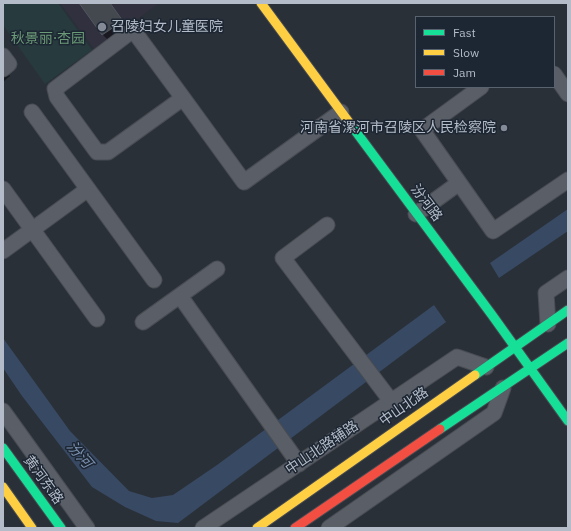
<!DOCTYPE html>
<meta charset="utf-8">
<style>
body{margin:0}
#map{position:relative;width:571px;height:531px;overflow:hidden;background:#2a3038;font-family:"IBM Plex Sans",sans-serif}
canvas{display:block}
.frame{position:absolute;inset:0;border:4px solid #b4bcc9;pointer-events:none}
.legend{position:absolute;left:415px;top:16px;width:140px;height:72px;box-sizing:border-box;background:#1d2633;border:1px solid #59626f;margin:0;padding:5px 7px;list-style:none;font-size:12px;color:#b4bcc9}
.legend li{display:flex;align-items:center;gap:8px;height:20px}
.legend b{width:20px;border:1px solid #59626f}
</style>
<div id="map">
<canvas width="571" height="531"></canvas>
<div class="frame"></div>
<ul class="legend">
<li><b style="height:5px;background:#16e098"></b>Fast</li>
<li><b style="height:5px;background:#ffcf43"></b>Slow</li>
<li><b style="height:5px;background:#f24e42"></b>Jam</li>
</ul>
</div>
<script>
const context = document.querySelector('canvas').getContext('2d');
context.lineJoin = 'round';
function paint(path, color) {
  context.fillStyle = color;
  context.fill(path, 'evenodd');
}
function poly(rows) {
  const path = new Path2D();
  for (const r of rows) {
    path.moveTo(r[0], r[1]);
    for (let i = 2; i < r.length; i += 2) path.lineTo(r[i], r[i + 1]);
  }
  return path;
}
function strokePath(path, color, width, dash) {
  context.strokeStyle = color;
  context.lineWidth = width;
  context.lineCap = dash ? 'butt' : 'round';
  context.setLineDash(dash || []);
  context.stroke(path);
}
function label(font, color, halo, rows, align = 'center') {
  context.font = font + ' "IBM Plex Sans","Noto Sans SC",sans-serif';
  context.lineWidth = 3;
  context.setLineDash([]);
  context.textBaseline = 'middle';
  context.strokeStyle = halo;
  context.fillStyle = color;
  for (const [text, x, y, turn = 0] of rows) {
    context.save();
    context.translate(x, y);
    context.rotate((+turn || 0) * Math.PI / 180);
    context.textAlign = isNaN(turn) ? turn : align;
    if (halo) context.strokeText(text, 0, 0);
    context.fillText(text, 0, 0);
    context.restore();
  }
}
paint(poly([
 [60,3,159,3,95,50]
]), '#31303e');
paint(poly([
 [3,3,58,3,92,50,45,84,3,25]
]), '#273a3e');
paint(poly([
 [568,209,568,231,499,278,490,263],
 [434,305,446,322,178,523,156,521,125,507,92,487,22,396,3,368,3,338,70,431,129,491,152,498,173,495,217,465]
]), '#384963');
paint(poly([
 [80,3,110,3,128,27,109,41,103,35],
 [3,66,10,76,3,82]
]), '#0007');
const building = poly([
 [79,3,110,3,123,21,102,35,79,3]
]);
paint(building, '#444950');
strokePath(building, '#52575f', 1);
const street = poly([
 [3,56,9,64,3,69],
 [554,74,568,94],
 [481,87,422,130,493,231,568,180],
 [183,98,108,152,97,152,57,97,55,89,133,30,183,98,244,182,341,112],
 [32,112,154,280],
 [3,189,97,319],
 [416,214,459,183],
 [327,225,283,258,391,401],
 [3,251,88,189],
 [180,296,299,464],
 [143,322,217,269],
 [548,324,546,293,568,278],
 [3,411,87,528],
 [203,528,457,357,486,367],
 [329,528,494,413,503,388]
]);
const fast = poly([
 [351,125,492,315,568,421],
 [475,375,568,310],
 [440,429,568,343],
 [3,448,61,528]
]);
const slow = poly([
 [261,3,351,125],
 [3,487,32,528],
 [257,528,475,375]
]);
const jam = poly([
 [295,528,440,429]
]);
strokePath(street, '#484c53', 17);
strokePath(fast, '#484c53', 11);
strokePath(slow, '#484c53', 11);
strokePath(jam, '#484c53', 11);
strokePath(street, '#5a5e66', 15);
strokePath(fast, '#16e098', 9);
strokePath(slow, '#ffcf43', 9);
strokePath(jam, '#f24e42', 9);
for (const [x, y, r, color] of [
 [102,27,5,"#848b96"],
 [504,128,4,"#848b96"]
]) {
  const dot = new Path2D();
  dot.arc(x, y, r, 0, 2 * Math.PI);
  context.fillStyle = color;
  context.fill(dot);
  strokePath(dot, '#1d2633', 1.5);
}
label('14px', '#b4bcc9', '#1d2633', [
 ["召陵妇女儿童医院",111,27],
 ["河南省漯河市召陵区人民检察院",496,128,"right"]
], 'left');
label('14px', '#6b9a76', '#1d2633', [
 ["秋景丽·杏园",48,39]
]);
label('14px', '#b4bcc9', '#1d2633', [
 ["汾河路",426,203,53],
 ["中山北路",404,407,-35],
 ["中山北路辅路",322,448,-34],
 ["黄河东路",43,480,54]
]);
label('italic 15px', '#7c92b1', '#1d2633', [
 ["汾河",79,455,49]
]);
</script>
